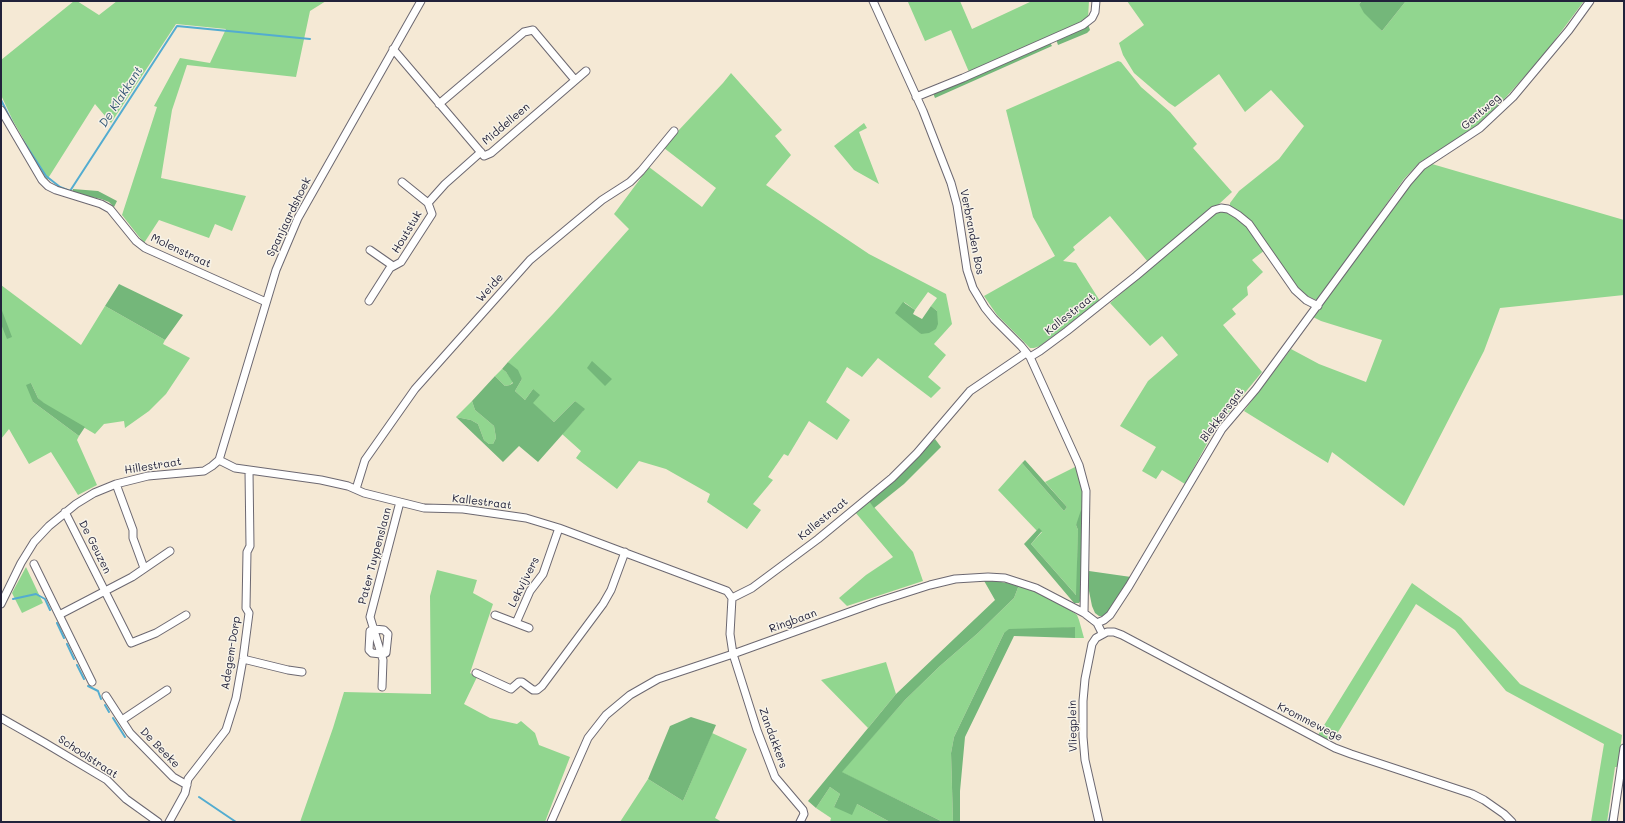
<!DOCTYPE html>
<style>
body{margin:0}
#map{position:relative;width:1625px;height:823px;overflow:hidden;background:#f5e9d5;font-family:Mali,sans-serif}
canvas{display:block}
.frame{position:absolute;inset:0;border:2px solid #22223b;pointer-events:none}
</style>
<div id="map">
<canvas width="1625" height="823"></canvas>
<div class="frame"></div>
</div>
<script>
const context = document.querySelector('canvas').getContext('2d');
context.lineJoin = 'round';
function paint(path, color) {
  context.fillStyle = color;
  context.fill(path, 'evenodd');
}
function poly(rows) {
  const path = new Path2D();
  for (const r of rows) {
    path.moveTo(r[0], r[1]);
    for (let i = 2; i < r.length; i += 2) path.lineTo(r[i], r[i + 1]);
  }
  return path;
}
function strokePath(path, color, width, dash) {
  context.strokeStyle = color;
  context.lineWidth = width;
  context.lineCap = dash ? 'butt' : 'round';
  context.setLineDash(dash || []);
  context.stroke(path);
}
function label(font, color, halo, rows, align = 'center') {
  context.font = font + ' Mali,sans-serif';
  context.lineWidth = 3;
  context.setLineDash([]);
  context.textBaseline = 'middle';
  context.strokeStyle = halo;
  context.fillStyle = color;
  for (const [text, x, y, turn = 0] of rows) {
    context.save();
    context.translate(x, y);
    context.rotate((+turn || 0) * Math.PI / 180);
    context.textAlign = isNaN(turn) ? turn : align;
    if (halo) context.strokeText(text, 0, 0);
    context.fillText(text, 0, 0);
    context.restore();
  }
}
paint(poly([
 [74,1,77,1,99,15,117,1,326,1,310,11,296,77,187,65,172,110,161,178,246,196,232,231,215,224,209,238,159,220,144,243,122,215,157,107,154,106,180,58,210,63,226,29,176,24,111,123,95,104,47,180,13,121,1,95,1,60],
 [910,1,960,1,972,29,1032,1,1089,1,1088,18,1084,21,969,72,951,30,925,41,908,2],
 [1127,1,1362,1,1359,4,1382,31,1406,1,1584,1,1543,56,1498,106,1476,127,1419,163,1404,179,1319,299,1316,300,1305,295,1299,290,1290,279,1256,228,1245,216,1230,206,1230,203,1239,191,1279,159,1304,126,1271,90,1245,112,1219,74,1175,107,1169,103,1134,73,1123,55,1119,43,1144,25],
 [1118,61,1121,62,1141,87,1170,112,1197,144,1193,148,1232,192,1219,204,1205,213,1148,262,1110,216,1073,247,1075,250,1063,261,1076,263,1100,301,1040,346,1034,348,1030,348,997,315,984,296,1055,256,1033,217,1006,110],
 [731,73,782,130,775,136,791,155,766,185,869,254,946,294,952,324,934,344,946,355,928,377,941,388,931,398,878,358,862,377,847,367,826,402,850,420,837,440,809,421,788,456,784,454,768,477,773,480,753,504,761,510,747,529,707,502,710,494,666,469,639,461,617,489,576,458,581,451,562,434,583,411,575,401,554,422,532,403,533,389,525,400,515,391,522,379,508,362,553,314,629,229,614,214,649,167,702,207,716,188,664,148,678,131,723,83],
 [928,292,937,298,931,306,937,311,921,334,904,302,915,310],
 [864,123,867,128,859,132,879,184,854,170,834,146],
 [1432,164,1624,220,1624,295,1500,308,1484,351,1404,506,1332,452,1328,463,1244,411,1291,349,1319,364,1366,382,1382,340,1321,321,1313,317,1408,186,1425,169],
 [1219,211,1231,213,1247,226,1265,250,1252,260,1263,272,1247,287,1248,295,1232,309,1236,314,1223,325,1262,372,1215,429,1185,484,1162,470,1156,479,1142,471,1156,447,1120,426,1148,381,1178,355,1162,336,1150,346,1110,303,1210,216],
 [1,285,81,345,105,306,165,340,163,344,190,358,166,394,149,411,125,428,124,421,104,424,95,434,44,404,38,398,31,383,33,402,79,436,77,440,97,485,78,495,51,452,29,464,9,429,1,439],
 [502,369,506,372,513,382,510,385,505,386,495,376],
 [472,401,475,410,494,426,496,438,493,444,489,444,484,440,478,424,471,420,456,417],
 [1022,463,1064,511,1067,507,1045,482,1077,466,1083,491,1084,511,1076,525,1078,530,1077,596,1031,544,1042,532,1037,531,998,490],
 [868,500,913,552,923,581,847,606,839,598,866,575,893,557,855,512],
 [26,567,43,603,22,613,12,593],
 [437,570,477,580,473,593,493,604,470,673,477,677,464,704,490,718,517,724,521,721,535,733,539,745,570,757,545,822,300,822,333,728,344,692,431,694,430,596],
 [1412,583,1461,618,1520,684,1622,735,1618,767,1615,767,1607,822,1591,822,1604,744,1506,691,1455,630,1416,604,1335,737,1330,741,1318,735],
 [1019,585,1037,591,1069,609,1077,615,1079,620,1084,638,1075,638,1075,627,1004,633,954,737,951,753,953,822,943,822,841,772,905,700,940,666,978,633,1014,598],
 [886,662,896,694,868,728,821,680],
 [712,733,747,749,715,818,722,822,620,822,648,779,683,801],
 [830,787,840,794,834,807,857,804,890,822,830,822,831,818,816,808]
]), '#91d68f');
paint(poly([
 [1362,1,1406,1,1382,31,1364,13,1359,4],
 [1088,24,1090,30,1087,33,1058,45,1056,39],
 [1049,41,1052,46,935,98,933,93],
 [73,189,98,191,117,201,114,207,109,202,101,199,72,193],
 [119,284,183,315,165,340,105,306],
 [903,302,915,310,913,314,922,319,931,306,937,311,938,324,936,329,929,333,921,334,895,313],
 [1,308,12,337,7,339,1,324],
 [592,361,612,379,605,386,587,368],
 [508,362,518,370,522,379,515,391,525,400,533,389,540,395,533,403,554,422,575,401,585,409,538,462,519,446,503,462,456,417,471,420,478,424,484,440,489,444,493,444,496,438,494,426,475,410,472,401,495,376,505,386,510,385,513,383,506,372,502,369],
 [31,383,38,398,44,403,85,427,79,436,33,402,26,385],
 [935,439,941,447,904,484,874,508,868,500,897,477],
 [1025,460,1067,507,1064,511,1022,463],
 [1081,510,1084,511,1082,598,1079,603,1074,603,1024,544,1039,528,1042,531,1031,544,1076,595,1078,530,1076,525],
 [1089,571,1131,577,1108,616,1099,616,1095,613,1092,606,1088,586],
 [983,579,1019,585,1014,598,978,633,940,666,905,700,842,772,943,822,890,822,857,804,852,815,834,807,840,794,830,787,816,808,808,801,896,694,995,600],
 [1075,627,1075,638,1014,636,965,737,960,791,960,822,953,822,951,753,954,737,1004,633,1009,629],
 [691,717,716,725,683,801,648,779,670,726]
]), '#74b77a');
strokePath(poly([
 [1,100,16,130],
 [22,139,46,176,60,187,70,191,177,26,310,39],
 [13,599,36,594,45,599,50,610],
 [57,623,64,638],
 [67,644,74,659],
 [77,665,84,679],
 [88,686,98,691,101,699],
 [105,705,109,712],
 [113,718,125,737],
 [199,797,236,822],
 [1609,822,1611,811]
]), '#53acd0', 2);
const minor = poly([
 [873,1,923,111,951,183,957,205,967,270,973,288,985,308,994,319,1021,346,1030,357,1079,465,1086,491,1084,613],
 [393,49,484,156,491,153,586,71],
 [916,97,963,78,1083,25,1092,18,1095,12,1096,1],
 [439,104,524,32,533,30,575,80],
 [1,110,42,180,48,186,56,190,101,204,110,209,136,241,145,248,266,302],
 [402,182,428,203],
 [370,250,393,266],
 [369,301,390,268,401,262,432,214,428,203,445,184,481,152],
 [1030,357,1040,351,1067,331,1136,276,1214,210,1221,208,1228,209,1238,215,1249,224,1295,290,1306,300,1318,306],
 [219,460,235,468,321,480,348,486,364,493,424,508,463,509,526,518,559,528,727,591,732,598,730,634,733,654,757,730,775,777,803,810,804,814,800,822],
 [116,484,133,530,133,538,144,568],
 [356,489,365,460,415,389,530,260,602,200,630,182,641,171,674,131],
 [65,512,131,643,156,633,186,615],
 [34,564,92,682],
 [732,598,752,588,818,539,892,478,917,453,970,391,1026,353],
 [1,604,21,563,34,542,49,526,76,504,94,493,116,484,148,476,204,471,212,466,219,460,276,270,298,218,421,1],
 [59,615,132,577,170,551],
 [495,615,529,628],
 [516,623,530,591,543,574,559,528],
 [1097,623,1104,620,1110,615,1129,586,1222,429,1256,389,1408,182,1422,166,1480,128,1513,97,1569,30,1590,1],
 [374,629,384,630,388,634,386,653,381,654,372,653,369,650,370,631,374,629],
 [243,659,288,670,302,672],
 [476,673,511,689,519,682,522,682,533,690,537,690,542,686,603,604,611,590,625,552],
 [382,687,383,660,370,617,400,502],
 [106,696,130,733,173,777,187,785],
 [1,718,45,743,107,780,126,799,158,822],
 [122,720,167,690],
 [169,822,185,793,188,779,226,730,236,698,243,659,249,613,246,608,247,552,250,546,249,471],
 [551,822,588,738,606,715,630,695,658,679,733,654,877,602,930,585,955,579,988,577,1005,578,1036,588,1084,613,1097,623,1102,633],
 [1099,822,1085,760,1083,737,1083,701,1085,679,1092,644,1096,638,1107,632,1114,632,1122,635,1335,748,1351,754,1472,794,1484,800,1504,814,1512,822],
 [1613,822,1624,748]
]);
strokePath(minor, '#6c6871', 9);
strokePath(minor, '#fff', 7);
label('11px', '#22223b', '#f7f3e8', [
 ["Gentweg",1481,112,-41],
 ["Middelleen",506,124,-40],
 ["Spanjaardshoek",289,217,-64],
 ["Houtstuk",407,232,-59],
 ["Verbranden Bos",972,232,79],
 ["Molenstraat",181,251,25],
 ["Weide",490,288,-48],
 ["Kallestraat",1070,314,-38],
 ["Blekkersgat",1222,415,-53],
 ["Hillestraat",153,466,-9],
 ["Kallestraat",482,502,7],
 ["Kallestraat",823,519,-39],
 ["De Geuzen",95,547,63],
 ["Pater Tuypenslaan",375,556,-75],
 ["Lekvijvers",524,582,-63],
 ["Ringbaan",793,621,-20],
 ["Adegem-Dorp",231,653,-81],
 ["Krommewege",1310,722,27],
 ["Vliegplein",1073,726,-91],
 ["Zandakkers",773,738,70],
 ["De Beeke",160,748,46],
 ["Schoolstraat",88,757,33]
]);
label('italic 12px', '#365977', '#f7f3e8', [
 ["De Klakkant",121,97,-57]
]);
</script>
